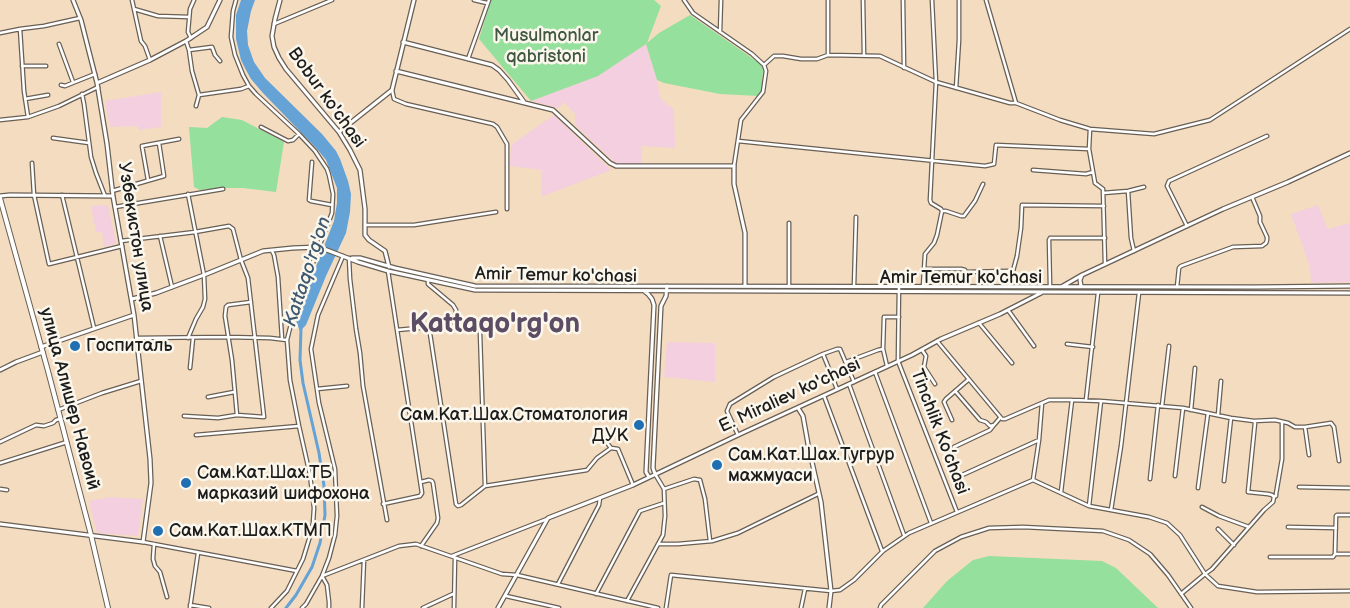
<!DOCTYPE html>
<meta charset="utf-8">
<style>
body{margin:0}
canvas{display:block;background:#f4dcc0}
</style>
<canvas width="1350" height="608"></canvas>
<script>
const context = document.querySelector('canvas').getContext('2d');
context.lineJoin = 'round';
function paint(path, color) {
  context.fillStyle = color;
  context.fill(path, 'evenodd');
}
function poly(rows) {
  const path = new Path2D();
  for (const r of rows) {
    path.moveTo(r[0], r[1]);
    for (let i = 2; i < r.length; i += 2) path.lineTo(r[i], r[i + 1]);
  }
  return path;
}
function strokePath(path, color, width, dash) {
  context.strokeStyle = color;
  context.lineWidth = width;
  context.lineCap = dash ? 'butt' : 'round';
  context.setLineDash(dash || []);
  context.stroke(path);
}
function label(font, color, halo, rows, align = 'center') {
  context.font = font + ' "Balsamiq Sans",sans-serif';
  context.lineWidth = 5;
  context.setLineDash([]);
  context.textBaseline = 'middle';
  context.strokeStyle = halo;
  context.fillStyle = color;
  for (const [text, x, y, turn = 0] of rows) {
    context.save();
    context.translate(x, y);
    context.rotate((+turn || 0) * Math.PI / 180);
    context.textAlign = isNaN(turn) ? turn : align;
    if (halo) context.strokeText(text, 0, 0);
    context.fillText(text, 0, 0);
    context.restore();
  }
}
paint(poly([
 [646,44,657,80,660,98,674,110,675,148,642,146,641,165,619,165,612,160,575,125,575,114,564,102,559,108,531,101,598,76],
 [161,92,161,127,139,130,137,126,110,127,105,101],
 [554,115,611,170,541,197,542,170,510,166,511,145],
 [108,205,116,243,104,247,102,232,96,232,91,206],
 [1318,205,1328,229,1350,223,1350,282,1311,283,1310,267,1291,214],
 [667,342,715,343,715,382,664,377],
 [110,497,143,499,138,536,97,533,89,501]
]), '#f3cfdf');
paint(poly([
 [491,0,654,0,661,6,647,43,659,33,690,15,762,65,763,71,761,93,759,96,720,94,664,83,657,80,646,44,598,76,531,101,479,39],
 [222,117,242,120,284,142,276,192,243,188,221,188,200,190,194,187,189,127,207,128],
 [989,556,1102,561,1116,568,1158,608,923,608,947,581,973,560]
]), '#94e09c');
paint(poly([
 [241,0,255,0,251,11,247,31,248,45,254,62,265,78,322,134,336,151,340,159,348,181,351,194,350,212,346,233,326,276,306,325,300,331,296,321,308,287,334,221,337,203,337,188,326,160,317,149,262,92,251,79,246,70,241,60,236,39,236,15]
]), '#65a2d6');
strokePath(poly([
 [286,608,296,595,312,567,320,543,325,515,324,486,319,453,303,383,300,360,301,328]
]), '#65a2d6', 3);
const street = poly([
 [132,0,141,41,145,46,150,60],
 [236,0,233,11,231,37,235,55,243,75,249,86,256,94,299,134,315,151,327,169,329,175,333,194,332,213,294,312,287,340,290,380,299,426,310,475,314,508,313,523,310,536,303,559,287,591,271,608],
 [474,0,487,3],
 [684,0,693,13,752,54,764,65,766,71,763,92,741,120,734,166],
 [828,0,828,55],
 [863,0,864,55],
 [903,0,904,68],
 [986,0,1016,103],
 [134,9,158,16,189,17],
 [274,24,332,0],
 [20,29,24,91,28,117],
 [720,32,721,0],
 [0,33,20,29,44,26,80,18],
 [191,38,188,32,190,9,194,0],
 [186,41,189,50,192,71,199,95,196,106],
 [59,44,73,82],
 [189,50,212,47,215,55,220,61],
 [468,59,489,0],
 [764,65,774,56,783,56,801,59,817,59,828,55,880,56,936,82,1010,103,1016,103,1060,120,1090,129,1154,134,1210,120,1350,29],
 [22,66,46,66],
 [61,85,65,86,95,74],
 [956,88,959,40,959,0],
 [392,90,394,99,406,104,493,124,497,127,507,144,507,209],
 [82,94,84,104,91,157,96,173,105,196],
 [199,95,241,89,249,86],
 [25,99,48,95],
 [0,120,28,117,59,106,98,87],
 [261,127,288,141,293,140,299,134],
 [1090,129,1089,149,1095,183,1103,189,1105,264],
 [53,138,89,143],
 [738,141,985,166,994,164,996,145,1089,149],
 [312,162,309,200,311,201,332,205],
 [32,163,34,195,49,264,122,246],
 [1033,170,1086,174,1093,172],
 [148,180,142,146,179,139],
 [112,191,164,176,159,143],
 [1128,191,1131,238,1134,251],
 [1103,193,1128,191,1144,187],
 [62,195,94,328],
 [115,207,223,189],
 [942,211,946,211,961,216,964,216,975,201,983,184],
 [789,223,789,286],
 [365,225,414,225,496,212],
 [1187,226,1167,186,1169,181,1267,136],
 [160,236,172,287],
 [121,241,195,232,229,226,233,229,241,260,248,278,264,417,237,415,218,418,184,416],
 [272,251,274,255,278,277,282,339],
 [349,258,350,279,356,329,360,353,363,386,387,520],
 [924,269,961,269,965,270,966,272,966,286],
 [966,272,1009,271,1012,274],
 [428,280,428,284,453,305,456,310,455,324,458,329,476,329,479,330,480,333,485,486],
 [854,286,856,217],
 [899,286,898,361,957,512],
 [923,286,925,254,934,243,937,235,942,211,941,209,931,203,930,200,936,82,932,0],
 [1009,286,1017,256,1021,228,1022,205,1104,206],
 [1050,286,1049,240,1050,238,1105,238],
 [1177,287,1179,268,1181,266,1233,247,1262,246,1266,243,1267,240,1267,237,1260,222,1260,216,1252,197],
 [1008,310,1034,346],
 [979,323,1012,363],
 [397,330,429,327,456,504,458,506,461,505,485,486,587,470,597,458,611,448],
 [137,338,228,337,270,338,287,340],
 [188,338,196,319,203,307,205,299,204,275,188,194],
 [937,341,1002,419,1005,419,1042,403],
 [1067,344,1093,347],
 [922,350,926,356,924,367,935,384],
 [823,354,837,389],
 [846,362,878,350,883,349],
 [887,366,883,349,884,317,899,317],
 [190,368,193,338],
 [875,372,931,523],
 [849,384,904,535],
 [317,389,347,386],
 [955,391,980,420,986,422,990,426,994,425,1000,418],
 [824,396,882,551],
 [208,397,234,392],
 [1086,400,1098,293],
 [1162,406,1169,346],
 [58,410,102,393,141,381],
 [1191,410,1195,368],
 [237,415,232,360,225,316,226,307,228,305,251,302],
 [1218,415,1221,381],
 [952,420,944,402,946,399,968,380],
 [1254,421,1275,420,1288,423,1295,427,1305,427,1331,423,1334,427,1339,461],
 [1305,427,1309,455],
 [598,431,611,448,618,449,633,485],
 [196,435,299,426],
 [738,435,727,411,730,404,774,377,823,354,837,349,840,349,854,382],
 [0,442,36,425,44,426,53,423,56,420,60,419],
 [954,447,990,430,994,425],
 [0,463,67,442],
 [960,476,1039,440],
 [1175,476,1183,408],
 [1150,479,1158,405],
 [1033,480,1039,440,1042,403,1049,400,1072,400,1101,401,1183,408,1231,418,1254,421,1255,423,1248,492,1268,494,1272,495,1274,497],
 [1033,480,1089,506,1149,517,1167,523,1180,535,1205,574,1218,586,1257,592,1350,591],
 [1224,481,1231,418],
 [1299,487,1350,488],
 [1198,488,1208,413],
 [0,489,7,490],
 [664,489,694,479,700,480,705,499,710,541],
 [1061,492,1072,400],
 [383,504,420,496,422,493,388,271],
 [1089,506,1101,401],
 [1202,507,1219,516,1249,527],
 [1111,510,1121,446,1139,293],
 [1288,527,1336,528],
 [1218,529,1234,545],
 [143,542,297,571],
 [154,544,153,559,155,566,160,572,167,597],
 [658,544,678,544,712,541,738,533,818,494],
 [421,546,437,523,438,518,433,483,432,481,429,480,421,482],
 [1335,554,1336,516,1337,515,1350,515],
 [452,556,547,519],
 [1270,557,1333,557,1335,554,1350,554],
 [558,584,599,505,600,498],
 [596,594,640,511,664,503],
 [1181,594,1205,574,1212,569,1264,510,1273,502,1274,497,1276,496,1276,494,1282,459,1282,422],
 [506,596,559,608],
 [627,601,663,535,665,516,664,489,655,474],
 [190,605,209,608],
 [190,608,198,553],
 [302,608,306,604,322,576,329,558,335,535,337,516,335,469,319,403,311,349,318,315,343,256],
 [329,608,329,602,327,585,322,576,399,546,416,544,502,574,517,575,658,608],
 [362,608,364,560],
 [423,608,453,594],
 [454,608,455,558],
 [666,608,671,575,831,591,840,590,854,580,883,551,909,533,1033,480],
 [801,608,805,589],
 [880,608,881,605,935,551,961,537,989,528,1023,527,1103,531,1129,540,1150,554,1168,575,1191,608]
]);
const secondary = poly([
 [280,0,275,19,272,36,274,47,279,58,286,69,339,132,350,150,360,170,365,209,365,235,369,240,385,251,389,267],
 [403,42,492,65,499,70,508,80,524,102],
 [396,71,553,110,610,163,616,166,734,166,734,184,745,233,745,286],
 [97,83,150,60,186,41,207,27,220,0],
 [339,132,392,90,414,0],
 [0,196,10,195,113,196],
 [352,258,360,258,395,268,475,286,1256,287,1350,286],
 [1063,286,1082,275,1223,209,1288,182,1350,153],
 [1081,286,1080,280,1082,275],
 [644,291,648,294,652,299,654,305,646,472,649,477],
 [132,299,156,293,204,275,263,251,293,248,319,247,358,262,388,271,475,290,1350,293],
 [41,347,134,315],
 [0,370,16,362,43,352],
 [798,408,803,416,808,444,821,502,831,591,829,608],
 [655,474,653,468,661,306,666,296,667,286],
 [0,524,143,542,151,483,150,459,134,315,113,196,107,144,97,83,81,20,73,0],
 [498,608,548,518,633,485,738,435,912,355,941,339,1000,314,1041,293]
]);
const primary = poly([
 [0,198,48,371,91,535,108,608]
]);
strokePath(street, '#685f55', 5);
strokePath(secondary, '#685f55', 5.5);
strokePath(primary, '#685f55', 6);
strokePath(street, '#fff', 2.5);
strokePath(secondary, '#fff', 3);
strokePath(primary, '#fff', 4);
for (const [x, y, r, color] of [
 [75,346,6,"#1f6fb2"],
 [639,425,6,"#1f6fb2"],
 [717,465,6,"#1f6fb2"],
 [186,483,6,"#1f6fb2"],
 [158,531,6,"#1f6fb2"]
]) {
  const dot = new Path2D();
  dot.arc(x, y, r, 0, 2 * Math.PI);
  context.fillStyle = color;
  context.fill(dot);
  strokePath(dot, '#fbf7ec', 2);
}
label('18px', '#405742', '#fbf7ec', [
 ["Musulmonlar",546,36],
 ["qabristoni",546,57]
]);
label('18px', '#1c1c1c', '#fbf7ec', [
 ["Bobur ko'chasi",326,98,54],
 ["Узбекистон улица",135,237,81],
 ["Amir Temur ko'chasi",556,276,1],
 ["Amir Temur ko'chasi",961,278],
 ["E. Miraliev ko'chasi",790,396,-25],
 ["улица Алишер Навоий",69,399,75],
 ["Tinchlik Ko’chasi",939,432,69]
]);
label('18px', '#1c1c1c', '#fbf7ec', [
 ["Госпиталь",86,346],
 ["Сам.Кат.Шах.Стоматология",628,415,"right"],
 ["ДУК",628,436,"right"],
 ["Сам.Кат.Шах.Тугрур",728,455],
 ["мажмуаси",728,476],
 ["Сам.Кат.Шах.ТБ",197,473],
 ["марказий шифохона",197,494],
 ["Сам.Кат.Шах.КТМП",169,531]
], 'left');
label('italic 19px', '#3d5870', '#fbf7ec', [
 ["Kattaqo'rg'on",308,272,-72]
]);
label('bold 28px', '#5d4d64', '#fbf7ec', [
 ["Kattaqo'rg'on",495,325]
]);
</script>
